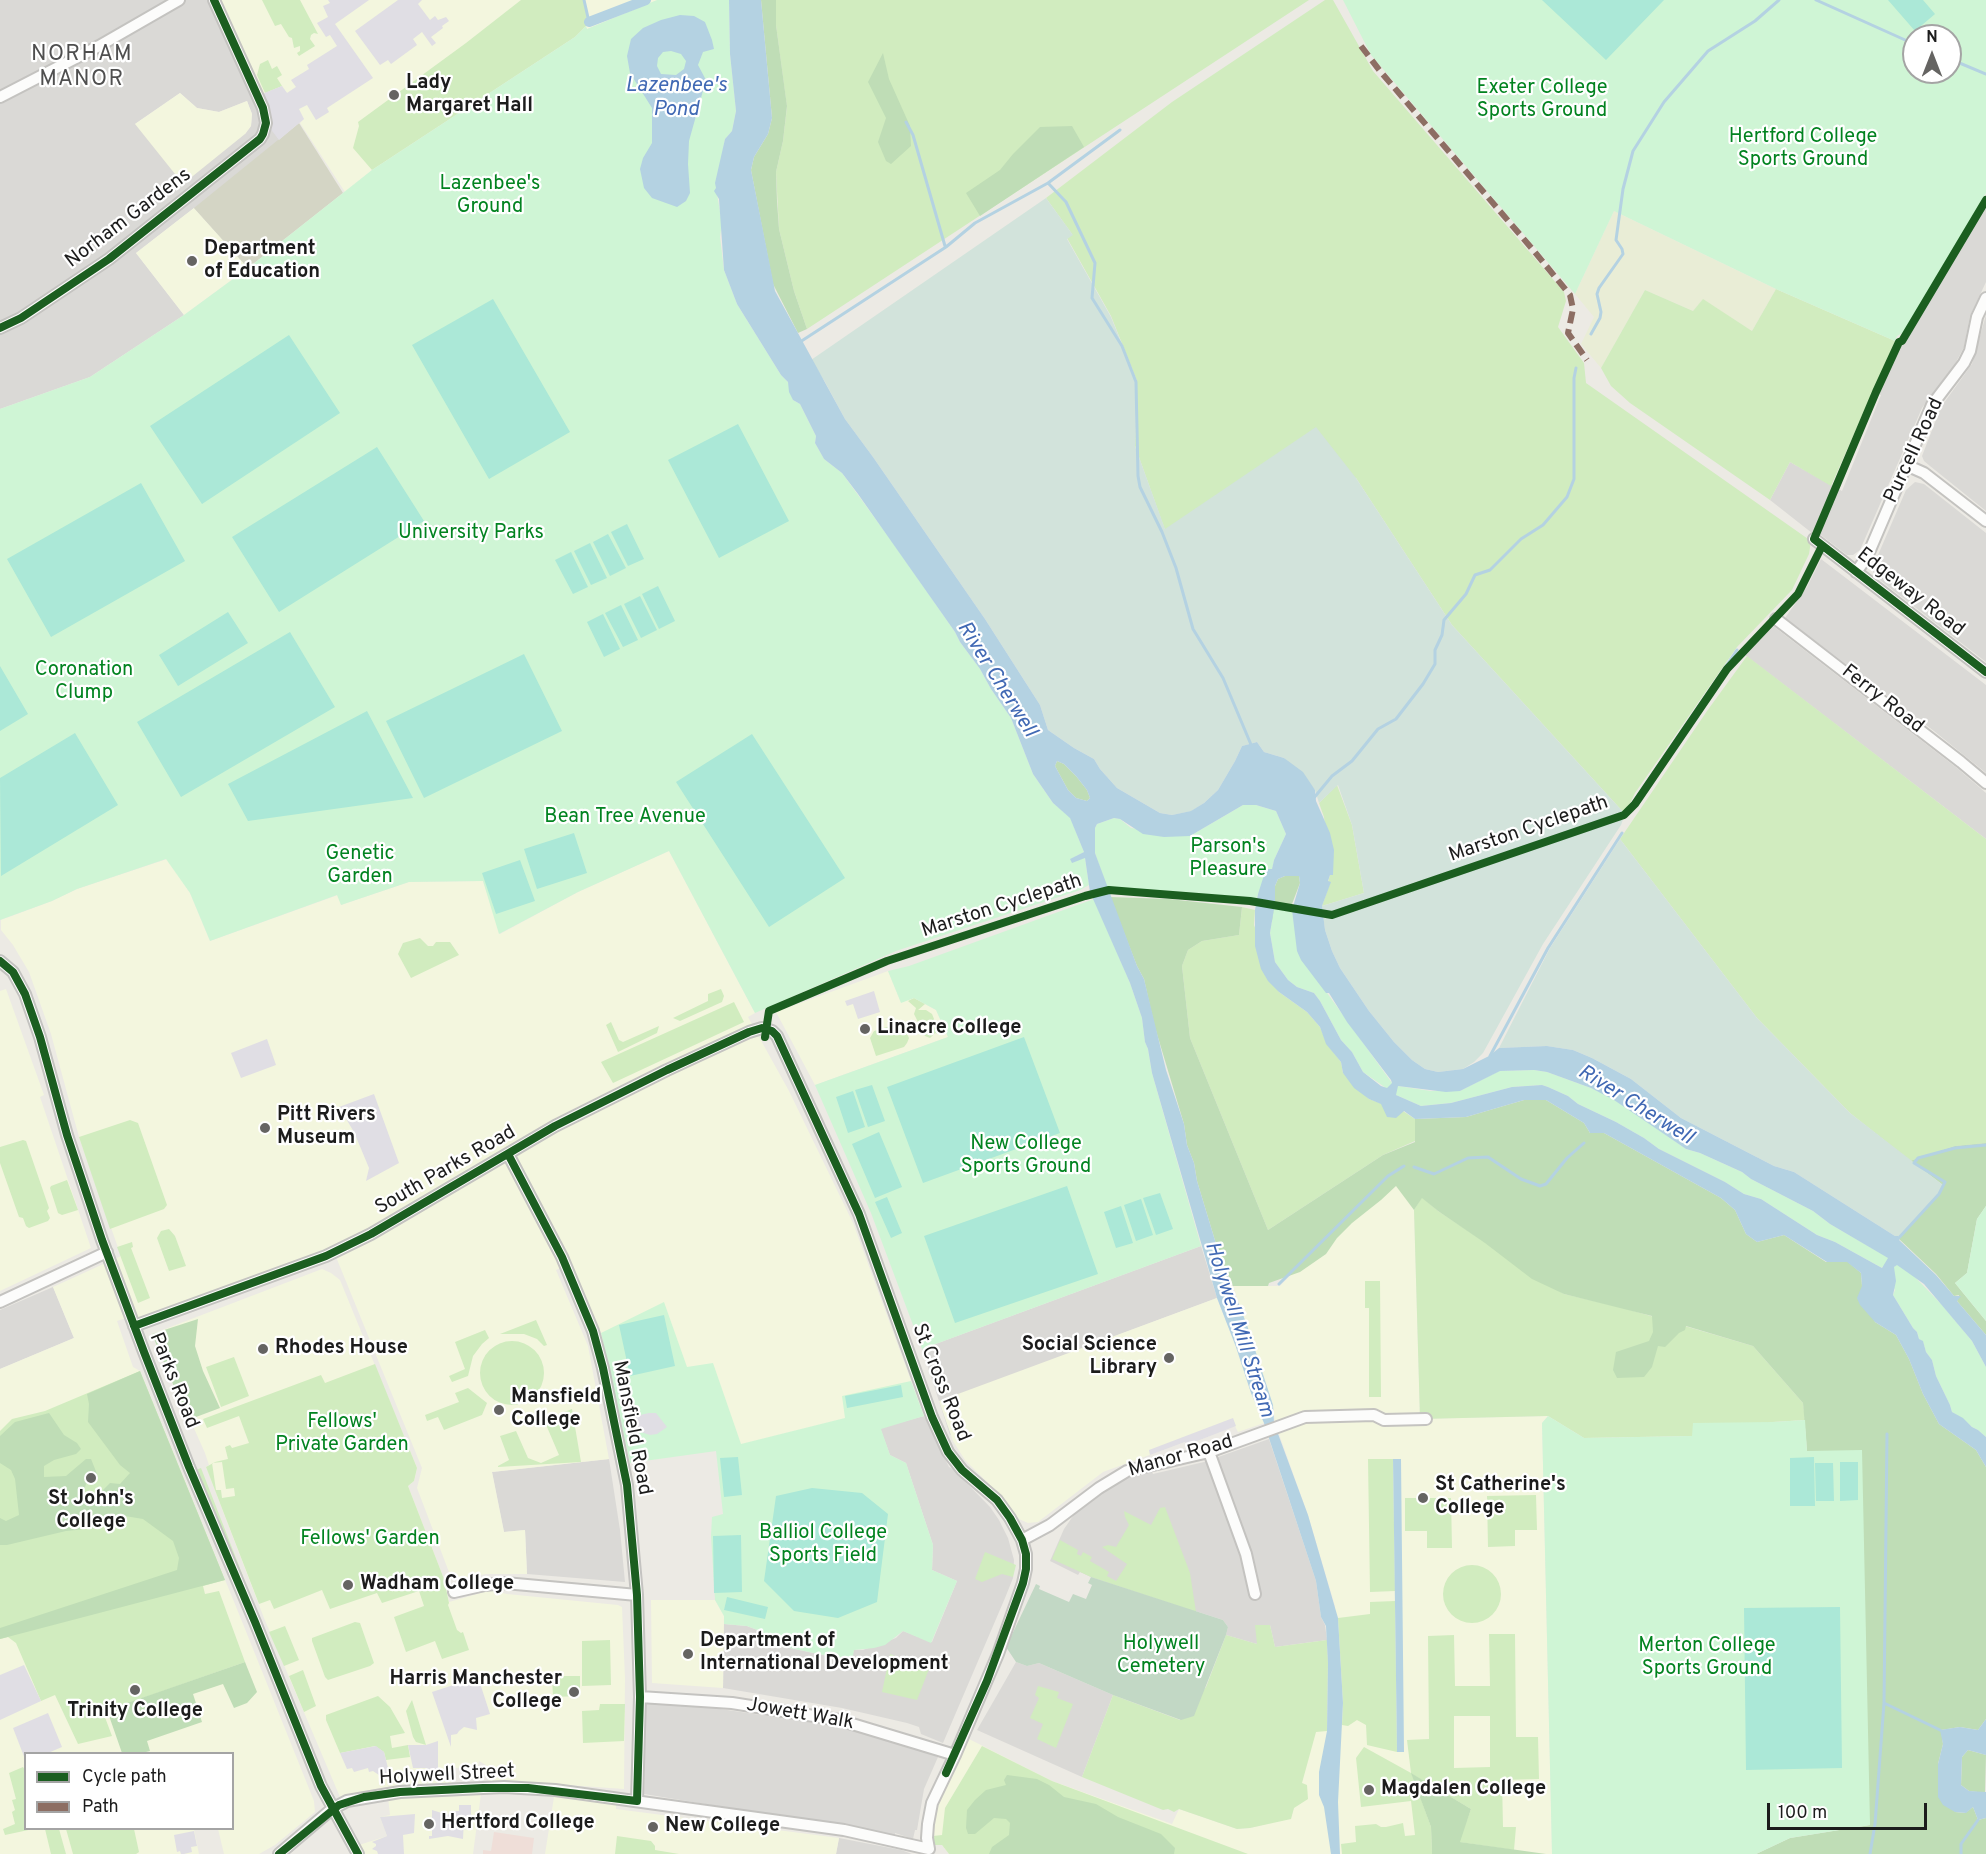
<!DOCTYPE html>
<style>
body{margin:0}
#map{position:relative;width:1986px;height:1854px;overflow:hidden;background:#eceae4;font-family:Overpass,sans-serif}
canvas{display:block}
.legend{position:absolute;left:24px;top:1752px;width:210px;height:78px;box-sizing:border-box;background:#fff;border:2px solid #a4a4a4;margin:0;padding:8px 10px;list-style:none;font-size:18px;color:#1c1c1c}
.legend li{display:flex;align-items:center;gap:12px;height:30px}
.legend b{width:30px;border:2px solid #a4a4a4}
.north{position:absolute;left:1902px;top:24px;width:60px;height:60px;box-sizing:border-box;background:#fff;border:2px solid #a4a4a4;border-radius:50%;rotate:0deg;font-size:16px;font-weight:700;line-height:24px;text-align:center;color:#1c1c1c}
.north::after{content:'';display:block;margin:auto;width:21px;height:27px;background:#656462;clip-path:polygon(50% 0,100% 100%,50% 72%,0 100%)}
.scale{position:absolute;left:1767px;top:1803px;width:160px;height:27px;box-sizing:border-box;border:3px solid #1c1c1c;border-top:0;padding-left:8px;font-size:18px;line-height:21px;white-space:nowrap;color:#1c1c1c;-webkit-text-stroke:4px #fff;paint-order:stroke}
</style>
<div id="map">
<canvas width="1986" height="1854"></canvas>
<ul class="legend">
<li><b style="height:8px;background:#1b5e20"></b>Cycle path</li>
<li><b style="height:8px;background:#8d6e63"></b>Path</li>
</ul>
<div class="north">N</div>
<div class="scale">100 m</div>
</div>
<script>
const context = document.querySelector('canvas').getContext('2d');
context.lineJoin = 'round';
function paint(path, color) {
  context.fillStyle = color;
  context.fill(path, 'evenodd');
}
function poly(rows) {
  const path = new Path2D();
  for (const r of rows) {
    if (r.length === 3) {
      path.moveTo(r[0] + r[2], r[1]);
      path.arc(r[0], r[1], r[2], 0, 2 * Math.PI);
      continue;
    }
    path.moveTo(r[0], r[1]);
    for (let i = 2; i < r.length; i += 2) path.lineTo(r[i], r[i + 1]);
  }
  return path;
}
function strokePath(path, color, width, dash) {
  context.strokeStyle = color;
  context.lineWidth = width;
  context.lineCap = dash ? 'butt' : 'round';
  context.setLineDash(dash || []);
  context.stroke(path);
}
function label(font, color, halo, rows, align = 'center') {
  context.font = font + ' Overpass,sans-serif';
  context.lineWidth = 4.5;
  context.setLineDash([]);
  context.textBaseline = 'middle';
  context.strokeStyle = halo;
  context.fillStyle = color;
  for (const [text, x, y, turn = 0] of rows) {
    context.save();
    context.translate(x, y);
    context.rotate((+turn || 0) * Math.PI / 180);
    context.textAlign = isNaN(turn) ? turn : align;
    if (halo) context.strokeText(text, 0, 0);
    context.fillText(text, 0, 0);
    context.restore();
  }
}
paint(poly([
 [0,0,214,0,279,140,248,268,194,208,136,253,184,315,90,377,0,409],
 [180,93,197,108,219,112,247,101,252,114,251,126,245,134,135,124],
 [1986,204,1986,282,1970,316,1964,347,1955,364,1922,408,1860,550,1853,555,1847,555,1821,535,1812,533,1770,500,1790,462,1842,491,1881,395,1878,394,1901,345],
 [1986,315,1986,511,1930,466,1924,461,1922,456,1941,407,1972,364],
 [1915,482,1924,484,1986,533,1986,662,1881,581,1873,572,1875,562,1906,490],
 [1821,559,1986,685,1986,773,1934,731,1785,618,1807,587],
 [1772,625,1957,768,1986,793,1986,839,1745,655],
 [1201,1246,1217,1298,1083,1348,975,1426,950,1435,922,1349],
 [53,1287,74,1338,0,1369,0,1310],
 [924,1416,949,1467,953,1469,990,1507,999,1520,1008,1538,1014,1560,1013,1578,1005,1598,943,1743,921,1734,919,1727,907,1723,842,1708,723,1688,724,1624,747,1626,760,1631,771,1644,851,1661,854,1650,863,1650,896,1638,903,1631,932,1642,957,1581,932,1570,933,1545,906,1463,890,1455,880,1428],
 [1269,1439,1316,1581,1321,1617,1325,1625,1327,1640,1275,1647,1270,1625,1257,1644,1226,1635,1228,1627,1223,1620,1091,1577,1080,1572,1078,1575,1050,1561,1064,1529,1080,1506,1114,1483,1133,1476,1152,1472,1153,1474,1204,1462],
 [609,1459,620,1530,625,1582,527,1574,525,1530,504,1532,492,1472],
 [1016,1662,1027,1666,1039,1663,1113,1695,1082,1777,977,1730],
 [646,1704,687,1704,848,1728,872,1734,938,1757,924,1789,917,1830,915,1830,913,1839,895,1833,895,1835,644,1794],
 [839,1838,901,1850,912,1854,836,1854]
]), '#dad9d6');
paint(poly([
 [494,1832,534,1838,532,1854,483,1854,483,1850,491,1851]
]), '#efded8');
paint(poly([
 [214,0,658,0,587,29,586,27,372,170,345,192,300,123,304,119,298,110,296,87,287,93,282,86,257,96],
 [180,93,197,108,219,112,247,101,252,114,251,126,245,134,183,184,135,124],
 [194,208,248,268,184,315,136,253],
 [669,851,755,1013,748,1017,789,1091,853,1223,924,1416,630,1463,601,1333,570,1263,556,1270,588,1346,609,1459,492,1472,504,1532,525,1530,527,1574,486,1574,452,1580,417,1488,422,1468,332,1247,143,1317,139,1318,134,1315,117,1321,133,1367,140,1371,241,1619,314,1801,315,1812,275,1845,259,1854,224,1854,218,1829,232,1828,232,1754,26,1754,26,1828,194,1829,199,1854,0,1854,0,1369,74,1338,53,1287,121,1256,79,1137,51,1034,29,972,13,945,1,930,1,920,52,901,77,889,167,859,190,893,210,941,338,895,341,905,409,882,483,881,500,934,578,892],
 [888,971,901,1002,914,998,936,1010,948,1037,815,1085,776,1012],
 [6,989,44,1095,40,1097,91,1248,0,1291,0,991],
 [1393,1173,1414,1210,1420,1419,1548,1416,1542,1423,1552,1854,949,1854,942,1845,933,1845,934,1835,930,1831,937,1801,969,1739,1052,1781,1172,1824,1179,1809,1237,1829,1250,1828,1291,1818,1316,1731,1327,1731,1335,1606,1308,1515,1275,1423,1273,1405,1233,1286,1280,1286],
 [322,1269,331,1273,340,1280,417,1468,414,1481,408,1486,444,1579,449,1602,491,1590,507,1594,618,1605,622,1607,625,1678,624,1789,524,1782,490,1782,488,1780,486,1765,479,1761,478,1766,455,1768,452,1773,452,1783,404,1784,359,1792,340,1797,264,1618,206,1467,209,1465,205,1453,152,1334],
 [1217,1298,1236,1347,1251,1393,1264,1423,1238,1432,1235,1426,1187,1445,1185,1442,1103,1472,1038,1522,1028,1523,1019,1519,1001,1496,965,1460,953,1441,939,1401],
 [651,1600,715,1600,724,1616,723,1688,652,1683],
 [434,1794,481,1794,473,1854,364,1854,359,1845,387,1836,380,1817,390,1815,388,1797],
 [554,1797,616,1804,616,1809,839,1838,836,1854,545,1854]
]), '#f3f6de');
paint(poly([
 [299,123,343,193,248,268,194,208]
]), '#d4d5c5');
paint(poly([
 [1614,211,1776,289,1752,331,1703,300,1693,311,1645,290,1601,368,1581,344,1594,317,1575,294]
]), '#e9edd6');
paint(poly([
 [262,0,300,0,318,34,314,33,311,35,310,39,315,46,299,56,297,53,300,51,300,46,294,48,292,38,289,37,281,24,275,26],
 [521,0,584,0,587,16,586,26,575,37,372,170,353,148,359,126,358,122,466,43],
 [776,0,1309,0,807,329,794,291,779,229,776,172,783,141,787,107,776,25],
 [1325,0,1333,0,1373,71,1564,292,1566,301,1558,327,1584,363,1586,383,1811,541,1809,554,1792,590,1737,647,1635,793,1625,814,1452,625,1356,478,1165,530,1135,446,1137,381,1111,316,1067,238,1072,234,1046,198,1172,102],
 [268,60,272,69,277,66,282,75,277,78,282,86,265,93,257,75,260,64],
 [1776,289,1895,341,1831,486,1790,462,1770,500,1630,403,1611,386,1601,368,1645,290,1693,311,1703,299,1752,331],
 [1747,656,1986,839,1986,1143,1955,1146,1910,1161,1850,1113,1757,1018,1620,839,1707,711],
 [1337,785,1352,825,1364,893,1322,906,1330,883,1328,882,1330,875,1324,817,1319,803],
 [1242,907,1255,910,1254,925,1279,992,1307,1012,1320,1027,1327,1044,1341,1062,1343,1073,1369,1099,1403,1111,1415,1119,1415,1141,1383,1155,1268,1230,1190,1038,1182,966,1188,950,1202,941,1239,935],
 [420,938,428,946,433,946,436,942,450,942,459,955,411,978,398,954,403,943],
 [721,989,724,996,722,1002,680,1021,673,1018,708,1001,708,994],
 [914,998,925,1004,918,1010,926,1010,932,1014,936,1024,936,1031,941,1032,940,1035,935,1033,930,1038,925,1036,914,1014,916,1008,908,1001],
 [734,1002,744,1022,613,1083,601,1062],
 [611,1022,619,1040,623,1042,659,1026,657,1033,618,1052,606,1025],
 [897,1024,904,1028,909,1038,907,1043,904,1047,876,1056,870,1038,874,1031],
 [130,1120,138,1123,167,1205,164,1209,110,1229,79,1137],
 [23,1140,26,1141,49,1208,47,1211,50,1218,48,1221,29,1228,26,1226,23,1218,19,1217,0,1163,0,1147],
 [67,1180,78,1210,62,1215,58,1213,50,1188,51,1186],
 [1422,1197,1438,1211,1564,1294,1620,1307,1753,1346,1803,1403,1805,1420,1773,1422,1693,1436,1584,1438,1548,1416,1420,1419,1414,1210],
 [169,1229,175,1236,186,1266,169,1271,157,1238,161,1231],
 [132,1242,133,1247,131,1248,150,1298,138,1303,117,1247],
 [1365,1281,1380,1281,1381,1397,1369,1397,1369,1308,1365,1308],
 [536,1320,547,1345,544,1346,537,1339,524,1334,500,1334],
 [485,1330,489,1338,482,1344,473,1356,468,1376,452,1382,449,1376,465,1369,455,1342],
 [512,1373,32],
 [234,1357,249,1396,221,1407,206,1367],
 [375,1364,417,1468,414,1481,408,1486,444,1579,449,1603,448,1605,457,1630,461,1633,463,1632,469,1650,442,1659,435,1641,406,1652,394,1617,424,1606,419,1591,382,1603,377,1593,330,1609,322,1590,274,1609,270,1600,259,1604,206,1467,215,1462,228,1459,225,1447,230,1445,232,1448,249,1443,239,1416,207,1428,203,1419,321,1375,325,1383],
 [222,1462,226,1489,234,1488,235,1496,222,1498,221,1490,216,1490,212,1463],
 [140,1371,225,1580,203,1586,205,1594,219,1591,245,1662,103,1712,112,1736,78,1744,55,1695,41,1701,16,1643,8,1637,0,1639,0,1431,12,1419,45,1411],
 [468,1388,487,1403,482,1415,444,1430,438,1417,427,1421,425,1415,459,1402,455,1393],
 [572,1409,581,1462,498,1467,498,1466,509,1460,500,1436,516,1431,528,1458,541,1463,559,1455,544,1420],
 [1368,1459,1393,1459,1395,1591,1370,1592],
 [201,1468,243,1576,236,1572,196,1470],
 [1536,1495,1537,1530,1515,1530,1515,1546,1488,1547,1487,1496],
 [1405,1498,1451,1498,1452,1548,1427,1548,1427,1531,1405,1531],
 [1165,1507,1190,1573,1196,1612,1091,1577,1052,1559,1060,1540,1078,1550,1077,1554,1081,1556,1083,1552,1092,1557,1090,1561,1109,1572,1107,1576,1116,1581,1127,1564,1102,1547,1108,1545,1116,1547,1129,1525,1125,1517,1124,1511,1151,1525,1160,1508],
 [985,1552,1016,1565,1013,1577,1002,1574,982,1582,975,1579],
 [1472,1594,29],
 [1395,1601,1397,1752,1367,1745,1366,1725,1357,1720,1348,1726,1342,1725,1343,1703,1338,1618,1370,1614,1370,1602],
 [355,1622,360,1623,374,1663,370,1666,328,1680,325,1677,312,1641,312,1638],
 [1255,1625,1270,1625,1275,1647,1327,1640,1328,1663,1327,1731,1316,1732,1302,1783,1307,1785,1308,1799,1294,1808,1291,1819,1250,1828,1237,1829,1179,1809,1174,1812,1168,1809,1163,1810,1082,1777,1113,1695,1180,1720,1206,1687,1226,1635,1257,1644],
 [285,1626,299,1660,284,1666,269,1632],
 [1489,1634,1515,1634,1516,1737,1538,1737,1539,1779,1502,1780,1503,1827,1516,1827,1514,1850,1459,1842,1471,1809,1412,1774,1431,1827,1432,1854,1342,1854,1341,1844,1356,1842,1355,1826,1376,1824,1381,1827,1386,1827,1403,1823,1405,1836,1415,1835,1411,1801,1361,1807,1356,1758,1364,1747,1411,1773,1407,1740,1429,1739,1428,1636,1454,1635,1455,1686,1490,1686],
 [1454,1716,1490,1716,1490,1767,1454,1768],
 [610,1640,611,1685,582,1686,582,1641],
 [890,1654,929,1669,917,1700,882,1692],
 [303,1670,316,1706,304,1712,289,1676],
 [552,1676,580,1676,580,1696,553,1697],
 [1038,1686,1059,1692,1057,1698,1073,1704,1056,1748,1037,1739,1043,1724,1030,1718,1039,1698,1035,1695],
 [378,1696,390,1707,405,1733,390,1736,392,1748,408,1745,410,1757,386,1760,384,1752,375,1746,340,1753,326,1720,326,1715],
 [412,1700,426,1745,416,1742,413,1737,406,1711],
 [600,1704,625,1704,624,1741,583,1743,582,1711,599,1710],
 [982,1746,1052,1781,1248,1854,949,1854,942,1845,933,1845,933,1836,942,1835,945,1808],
 [23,1767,26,1772,26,1828,33,1829,5,1835,3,1829,15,1824,12,1812,15,1810,12,1800,16,1799,9,1773],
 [45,1829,59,1829,66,1854,51,1854],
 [66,1829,134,1829,139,1852,136,1854,73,1854],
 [617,1836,651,1841,655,1846,655,1850,679,1854,615,1854]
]), '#d1ecbf');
paint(poly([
 [761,0,776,0,776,25,787,106,783,141,776,172,777,201,779,229,794,291,807,329,798,333,773,284,751,170,754,157,768,134,772,118],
 [883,53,889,79,910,126,911,146,891,164,886,161,878,142,886,118,868,82],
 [1072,126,1084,147,980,216,966,193,1000,170,1013,154,1040,127],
 [1057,761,1064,764,1076,776,1087,790,1090,798,1087,801,1076,798,1068,790,1055,766],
 [1285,876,1299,876,1300,883,1292,904,1292,916,1271,922,1275,903,1275,886,1278,879],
 [1110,897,1169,899,1242,907,1239,935,1202,941,1188,950,1182,966,1190,1038,1268,1230,1383,1155,1415,1142,1415,1119,1466,1117,1524,1100,1546,1100,1584,1123,1590,1133,1604,1133,1721,1198,1735,1210,1746,1234,1757,1242,1784,1235,1826,1262,1847,1261,1861,1273,1862,1286,1875,1322,1896,1335,1909,1359,1923,1394,1939,1424,1976,1450,1986,1467,1986,1719,1978,1730,1960,1727,1941,1730,1943,1744,1938,1764,1955,1812,1965,1813,1973,1807,1978,1820,1986,1818,1986,1854,1756,1854,1790,1838,1870,1825,1807,1451,1803,1403,1753,1346,1686,1326,1685,1330,1679,1333,1665,1347,1658,1346,1652,1367,1644,1377,1617,1378,1613,1370,1616,1352,1649,1341,1653,1332,1652,1316,1564,1294,1532,1279,1485,1243,1438,1211,1422,1198,1414,1210,1396,1186,1381,1200,1352,1223,1337,1238,1326,1254,1300,1272,1269,1283,1268,1286,1233,1286,1220,1257,1197,1181,1194,1163,1187,1145,1184,1124,1154,1024,1144,979,1137,966],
 [1986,1143,1986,1206,1977,1219,1967,1273,1955,1283,1986,1321,1986,1335,1957,1301,1959,1295,1954,1296,1936,1274,1898,1238,1939,1194,1943,1185,1910,1161,1955,1146],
 [198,1319,195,1346,203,1371,220,1408,188,1420,152,1334],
 [140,1371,225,1580,0,1639,0,1628,177,1570,179,1558,173,1541,143,1519,125,1516,96,1528,66,1531,7,1545,0,1545,0,1518,6,1521,19,1515,15,1479,11,1470,0,1463,0,1436,15,1422,49,1413,64,1435,77,1443,81,1449,76,1454,54,1460,44,1466,44,1477,66,1476,86,1459,91,1459,97,1474,86,1484,83,1494,100,1493,110,1483,120,1484,130,1473,120,1465,88,1422,89,1404,87,1394],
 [245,1662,257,1692,247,1703,234,1708,223,1684,193,1694,202,1722,147,1741,150,1751,142,1753,122,1753,107,1710],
 [1968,1750,1986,1755,1985,1793,1969,1791,1961,1785,1962,1757],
 [1411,1773,1471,1809,1460,1842,1546,1854,1432,1854,1431,1827],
 [1007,1775,1037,1779,1049,1785,1064,1797,1096,1804,1118,1817,1161,1834,1175,1848,1174,1854,989,1854,992,1847,1009,1835,1010,1823,1006,1819,994,1818,975,1834,968,1834,966,1828,967,1810,975,1800,986,1790,1006,1785,1004,1780]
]), '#bfddb6');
paint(poly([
 [1046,198,1073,235,1067,239,1111,317,1137,381,1135,446,1165,529,1316,427,1356,478,1452,625,1625,814,1621,825,1543,944,1483,1053,1474,1062,1463,1069,1438,1072,1425,1069,1412,1060,1394,1042,1369,1011,1340,968,1332,951,1325,930,1322,906,1364,893,1352,825,1338,785,1319,803,1315,790,1284,758,1264,752,1257,742,1242,746,1235,761,1218,790,1204,803,1192,811,1172,815,1160,813,1117,788,1100,769,1094,759,1074,748,1048,730,1040,705,985,619,873,457,845,419,825,382,811,360],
 [1620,839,1757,1018,1850,1113,1943,1185,1939,1194,1898,1238,1898,1236,1895,1236,1794,1172,1774,1166,1681,1118,1631,1079,1592,1058,1573,1050,1547,1046,1499,1048,1550,948]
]), '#d2e3db');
paint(poly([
 [1091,1577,1223,1620,1228,1627,1226,1635,1194,1716,1181,1720,1113,1695,1039,1663,1027,1666,1016,1662,1006,1647,1036,1584,1040,1586,1039,1589,1069,1602,1073,1594,1086,1599,1092,1585,1088,1583]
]), '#c2d8c5');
paint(poly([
 [657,0,729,0,730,54,736,111,732,131,725,139,716,188,722,223,720,237,724,270,737,304,781,375,788,382,793,400,800,404,816,436,815,443,824,459,842,473,893,543,955,632,960,642,980,669,991,689,1011,718,1033,774,1053,803,1070,817,1084,852,1071,859,1085,858,1089,885,1080,890,896,951,755,1013,669,851,578,892,499,934,483,881,409,882,341,905,337,895,210,941,190,893,166,859,77,889,52,901,0,920,0,409,90,377,184,315,248,268,372,170,575,37,586,26,587,29],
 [1343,0,1986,0,1986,193,1906,331,1897,336,1895,341,1776,289,1614,211,1575,294,1371,55],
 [1914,36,1950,36,1950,72,1914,72],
 [1243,805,1256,805,1276,811,1286,834,1274,860,1272,870,1258,894,1257,900,1107,888,1095,853,1095,828,1097,824,1114,818,1120,819,1131,828,1190,836],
 [1094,899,1130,983,1142,1018,1145,1042,1148,1049,1152,1073,1201,1246,922,1349,871,1213,815,1085,948,1037,936,1010,914,998,901,1003,888,971,909,966],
 [1274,908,1292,910,1296,933,1317,979,1392,1083,1398,1086,1431,1091,1460,1091,1499,1071,1534,1070,1547,1072,1591,1088,1614,1099,1686,1149,1700,1153,1742,1172,1751,1179,1813,1211,1830,1224,1889,1258,1894,1267,1897,1264,1911,1273,1942,1305,1972,1341,1986,1367,1986,1437,1978,1430,1972,1427,1963,1419,1952,1412,1950,1405,1936,1376,1932,1360,1926,1352,1923,1342,1919,1339,1917,1332,1913,1328,1893,1295,1895,1290,1883,1266,1882,1268,1835,1242,1817,1235,1761,1199,1744,1194,1725,1182,1659,1149,1644,1138,1616,1122,1578,1104,1568,1096,1548,1087,1542,1085,1512,1087,1451,1103,1421,1106,1396,1095,1363,1072,1352,1052,1341,1040,1320,1001,1314,993,1297,987,1288,980,1275,962,1270,933],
 [1986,1206,1986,1321,1955,1283,1967,1273,1977,1219],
 [664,1302,687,1367,713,1363,741,1444,845,1418,842,1396,911,1381,924,1416,881,1429,890,1455,906,1463,933,1545,932,1570,957,1581,931,1643,903,1631,885,1645,874,1648,854,1650,852,1661,771,1644,760,1631,747,1626,724,1624,724,1616,715,1600,711,1536,712,1517,723,1514,716,1451,630,1463,601,1333],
 [1548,1416,1584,1438,1692,1436,1693,1423,1773,1422,1805,1420,1807,1451,1862,1450,1870,1825,1790,1838,1756,1854,1552,1854,1542,1423]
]), '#cff5d5');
paint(poly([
 [1542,0,1664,0,1606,60],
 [1888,0,1923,0,1935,14,1915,31],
 [493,299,570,432,489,479,412,345],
 [289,335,340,413,202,504,150,426],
 [738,424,789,521,719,558,668,460],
 [377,447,424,521,279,612,232,537],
 [141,483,185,561,51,637,7,559],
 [627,524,644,559,628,566,611,532],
 [608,534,626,568,610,576,593,542],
 [590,543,607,578,591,585,574,551],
 [571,552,588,587,573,594,555,560],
 [658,586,675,621,659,629,642,594],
 [640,596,657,630,641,638,624,604],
 [621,605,638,640,623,647,605,613],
 [228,612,248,643,178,686,159,655],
 [603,614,620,649,604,657,587,622],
 [290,632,335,707,181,797,137,722],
 [524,654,562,731,424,798,386,721],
 [0,666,28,714,0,731],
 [367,711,413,798,248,821,228,784],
 [75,733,118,805,1,876,0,778],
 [752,734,845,878,769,927,676,782],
 [574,833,587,873,537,889,524,849],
 [520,860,535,901,496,914,482,873],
 [1024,1037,1060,1133,923,1183,887,1087],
 [872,1085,885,1121,868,1127,855,1090],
 [853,1091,865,1127,848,1133,836,1097],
 [879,1132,902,1187,875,1198,852,1144],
 [1067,1186,1098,1274,955,1323,924,1236],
 [1160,1193,1173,1229,1156,1235,1143,1198],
 [887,1197,902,1233,891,1238,875,1202],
 [1141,1199,1153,1235,1136,1241,1124,1205],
 [1121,1206,1133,1243,1116,1248,1104,1212],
 [664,1315,675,1366,630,1376,619,1325],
 [901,1385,903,1397,847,1408,845,1396],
 [738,1457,742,1495,724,1497,720,1458],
 [1814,1457,1815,1506,1790,1506,1790,1458],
 [1840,1462,1858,1462,1858,1500,1840,1501],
 [1815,1463,1833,1463,1834,1501,1816,1501],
 [812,1488,862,1493,888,1514,877,1602,838,1618,794,1611,764,1581,776,1496],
 [741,1535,742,1592,714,1593,713,1536],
 [727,1597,768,1607,765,1619,724,1610],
 [1840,1607,1842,1768,1746,1770,1744,1608]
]), '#abe8d7');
paint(poly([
 [328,0,369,0,335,24,373,78,327,108,329,112,316,120,307,105,299,109,304,119,279,140,266,123,257,96,282,86,287,93,296,87,291,80,309,69,307,65,337,46,330,35,326,37,317,23,328,17,323,6,330,3],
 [398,0,422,0,418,4,430,20,435,16,438,20,446,17,449,21,442,26,443,28,431,37,436,43,432,46,422,32,413,39,417,45,391,64,388,60,380,65,355,31],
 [874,991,880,1012,858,1019,853,1004,847,1006,845,1001],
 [267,1039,276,1065,241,1078,231,1053],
 [374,1094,399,1163,366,1181,369,1168,354,1132,339,1107],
 [649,1413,656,1413,667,1427,657,1434,650,1435,638,1431,630,1433,627,1418],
 [1233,1418,1236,1426,1187,1445,1185,1442,1150,1455,1149,1450],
 [24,1665,41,1701,0,1720,0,1675],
 [478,1677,490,1714,476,1718,477,1730,464,1727,459,1731,457,1734,451,1735,451,1747,432,1692],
 [48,1713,62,1747,48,1753,26,1754,25,1759,13,1728],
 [438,1741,438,1773,428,1773,427,1768,413,1768,408,1745,426,1745],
 [376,1746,384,1752,389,1772,379,1775,373,1771,369,1772,368,1768,354,1772,352,1768,347,1769,340,1753],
 [459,1805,471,1805,471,1819,464,1819,463,1839,448,1836,429,1839,429,1836,432,1836,432,1810,448,1815,450,1811,459,1811],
 [415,1814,414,1833,403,1835,404,1854,378,1854,377,1851,372,1849,376,1846,376,1844,372,1842,387,1836,380,1817],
 [194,1831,197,1846,191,1847,192,1852,184,1854,181,1854,180,1851,177,1852,174,1835]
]), '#e0dee4');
paint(poly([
 [729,0,761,0,772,118,768,134,754,157,751,170,775,291,845,419,873,457,985,619,1040,705,1048,730,1074,748,1094,759,1100,769,1117,788,1160,813,1172,815,1191,811,1204,803,1218,790,1235,761,1242,746,1257,742,1264,752,1284,758,1303,772,1315,790,1316,801,1330,833,1334,850,1333,875,1330,875,1328,881,1331,882,1322,906,1325,930,1332,951,1340,968,1369,1011,1394,1042,1412,1060,1425,1069,1438,1072,1463,1069,1489,1056,1499,1048,1547,1046,1573,1050,1592,1058,1631,1079,1681,1118,1774,1166,1794,1172,1895,1236,1898,1236,1898,1239,1936,1275,1954,1296,1961,1296,1957,1301,1986,1335,1986,1367,1972,1341,1924,1284,1897,1265,1894,1267,1896,1281,1893,1295,1913,1328,1917,1332,1919,1339,1923,1341,1926,1352,1932,1360,1936,1376,1950,1405,1952,1412,1963,1418,1972,1427,1978,1430,1986,1437,1986,1467,1976,1450,1939,1424,1923,1394,1909,1359,1896,1335,1875,1322,1860,1305,1857,1298,1862,1286,1861,1273,1847,1262,1827,1262,1784,1235,1757,1242,1746,1234,1735,1210,1721,1198,1604,1133,1590,1133,1584,1123,1546,1100,1524,1100,1466,1117,1415,1119,1404,1111,1396,1118,1387,1117,1381,1104,1369,1099,1354,1088,1343,1073,1341,1062,1326,1044,1320,1027,1307,1012,1279,992,1268,981,1261,969,1255,946,1255,910,1258,894,1265,872,1267,869,1272,869,1274,860,1286,834,1276,811,1256,805,1243,805,1190,836,1164,837,1143,834,1120,819,1114,818,1097,824,1095,828,1095,853,1137,966,1144,979,1166,1070,1184,1124,1187,1145,1194,1163,1197,1181,1220,1257,1247,1325,1273,1405,1274,1423,1308,1515,1338,1618,1343,1703,1338,1802,1340,1854,1331,1854,1324,1807,1319,1795,1319,1772,1327,1731,1328,1663,1326,1626,1321,1617,1316,1581,1264,1423,1251,1393,1236,1347,1217,1298,1152,1073,1148,1049,1145,1042,1142,1018,1130,983,1090,892,1085,858,1072,863,1070,859,1084,852,1070,818,1053,803,1033,774,1011,718,991,689,980,669,960,642,955,632,858,494,842,473,824,459,815,443,816,436,800,404,793,400,789,392,788,382,781,375,737,304,724,270,719,199,714,191,716,188,715,183,725,139,732,131,736,111,730,54],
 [1057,761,1064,764,1076,776,1087,790,1090,798,1087,801,1076,798,1068,790,1055,766],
 [1285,876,1299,876,1300,883,1292,910,1297,951,1301,960,1326,993,1329,993,1347,1022,1391,1080,1392,1083,1387,1088,1381,1086,1363,1072,1352,1052,1341,1040,1320,1001,1314,993,1297,987,1288,980,1275,962,1270,933,1275,903,1275,886,1278,879],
 [1534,1070,1547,1072,1591,1088,1614,1100,1686,1149,1700,1153,1742,1172,1751,1179,1813,1211,1830,1224,1888,1258,1882,1268,1835,1242,1817,1235,1761,1199,1744,1194,1725,1182,1659,1149,1644,1138,1616,1122,1578,1104,1568,1096,1548,1087,1542,1085,1512,1087,1451,1103,1421,1106,1396,1095,1398,1086,1446,1092,1460,1091,1500,1071],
 [680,15,694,16,705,22,712,40,714,49,703,52,698,65,706,80,689,141,688,164,690,193,686,201,677,207,652,198,644,188,640,169,643,158,652,143,652,108,630,73,627,56,631,39,643,28,661,20],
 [671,51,681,54,686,61,684,69,676,75,661,74,657,66,658,58,663,52],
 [1393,1459,1401,1459,1404,1752,1397,1752],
 [1986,1719,1986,1755,1968,1750,1962,1757,1961,1785,1969,1791,1986,1792,1986,1818,1978,1820,1973,1807,1966,1813,1955,1812,1943,1805,1938,1797,1938,1764,1943,1744,1940,1730,1960,1727,1978,1730]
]), '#b4d2e2');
strokePath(poly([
 [584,0,589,22],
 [1816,0,1914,44],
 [1950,59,1986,74],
 [906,122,913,135,945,246],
 [1048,183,1066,202,1095,263,1092,298,1122,346,1136,382,1138,476,1140,487,1162,532,1176,568,1193,629,1223,678,1252,747],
 [1591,334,1600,318,1601,312,1597,294,1599,288,1623,254,1622,249,1616,240,1623,189,1633,151,1664,102,1708,51,1755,21,1779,0],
 [800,342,946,247,975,223,1048,183,1120,130],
 [1313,799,1332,776,1352,761,1378,729,1396,719,1423,684,1435,664,1435,650,1442,635,1444,620,1466,594,1475,575,1490,570,1521,539,1543,525,1567,497,1574,479,1574,378,1576,368],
 [1630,807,1737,650],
 [1490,1056,1548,948,1622,833],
 [1414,1167,1434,1174,1468,1158,1488,1157,1521,1179,1540,1186,1546,1184,1567,1158,1584,1143],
 [1896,1241,1939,1194,1945,1182,1914,1163,1918,1158,1955,1148,1986,1145],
 [1279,1284,1388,1176,1404,1166],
 [1884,1703,1940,1730],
 [1870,1854,1875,1824,1884,1703,1887,1434],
 [1961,1854,1961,1844,1978,1820]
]), '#b4d2e2', 3);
strokePath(poly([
 [589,22,646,0]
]), '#b4d2e2', 10);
const minor = poly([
 [0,97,99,46,179,0],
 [0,328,21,318,109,259,260,139,263,134,266,123,263,108,214,0],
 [1906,465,1924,473,1986,521],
 [1814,539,1986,672],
 [1856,572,1867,557,1932,405,1964,363,1970,351,1977,317,1986,298],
 [1776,619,1961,762,1986,783],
 [0,961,13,972,25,994,40,1037,67,1135,102,1240,144,1352,189,1467,255,1622,321,1786,358,1854],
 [508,1154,562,1257,593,1331,603,1368,627,1485,637,1595,640,1697,637,1801],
 [0,1302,107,1252],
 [134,1326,326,1256,371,1234,555,1126,667,1070,749,1032,762,1028,772,1031,777,1036,859,1214,932,1417,948,1452,962,1470,997,1500,1010,1518,1022,1540,1026,1554,1026,1569,1023,1583,998,1654,955,1755,932,1803,928,1824,927,1838,929,1849],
 [1209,1452,1246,1554,1255,1594],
 [1022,1540,1050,1525,1099,1488,1127,1471,1209,1452,1305,1417,1374,1415,1384,1420,1426,1419],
 [454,1592,485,1585,505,1583,637,1595],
 [640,1697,732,1703,839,1720,955,1755],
 [279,1854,332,1809,347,1801,400,1792,504,1787,555,1790,844,1830,929,1849]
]);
strokePath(minor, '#c4c3c0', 14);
strokePath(minor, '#fcfcfb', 10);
strokePath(poly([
 [1361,46,1380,71,1534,251,1570,295,1573,309,1568,333,1587,360]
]), '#8d6e63', 6, [12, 6]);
strokePath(poly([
 [1986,200,1902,341,1899,342,1876,392,1814,539,1986,672],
 [0,328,21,318,109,259,260,139,263,134,266,123,263,108,214,0],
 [0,961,13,972,25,994,40,1037,67,1135,102,1240,144,1352,189,1467,255,1622,321,1786,358,1854],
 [765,1037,769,1011,887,961,1085,896,1109,890,1134,892,1250,901,1332,915,1624,815,1635,804,1727,669,1798,594,1822,546],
 [134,1326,326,1256,371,1234,555,1126,667,1070,749,1032,762,1028,772,1031,777,1036,859,1214,932,1417,948,1452,962,1470,997,1500,1010,1518,1022,1540,1026,1554,1026,1569,1023,1583,987,1681,946,1773],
 [279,1854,339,1805,364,1797,400,1792,483,1788,528,1788,637,1801,640,1697,637,1595,627,1485,603,1368,593,1331,562,1257,508,1154]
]), '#1b5e20', 8);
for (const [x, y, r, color] of [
 [394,95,6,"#656462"],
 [192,261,6,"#656462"],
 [865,1029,6,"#656462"],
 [265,1128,6,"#656462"],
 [263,1349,6,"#656462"],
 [1169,1358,6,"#656462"],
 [499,1410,6,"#656462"],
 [91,1478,6,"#656462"],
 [1423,1498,6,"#656462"],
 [348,1585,6,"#656462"],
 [688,1654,6,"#656462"],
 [135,1690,6,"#656462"],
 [574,1692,6,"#656462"],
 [1369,1790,6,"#656462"],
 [429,1824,6,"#656462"],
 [653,1827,6,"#656462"]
]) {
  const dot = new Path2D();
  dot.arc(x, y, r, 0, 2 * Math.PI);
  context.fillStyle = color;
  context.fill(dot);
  strokePath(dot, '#fff', 2);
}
label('bold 20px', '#1c1c1c', '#fff', [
 ["Lady",406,84],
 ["Margaret Hall",406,107],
 ["Department",204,250],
 ["of Education",204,273],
 ["Linacre College",877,1029],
 ["Pitt Rivers",277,1116],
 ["Museum",277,1139],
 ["Social Science",1157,1346,"right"],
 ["Library",1157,1369,"right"],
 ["Rhodes House",275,1349],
 ["Mansfield",511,1398],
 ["College",511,1421],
 ["St Catherine's",1435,1486],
 ["College",1435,1509],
 ["St John's",91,1500,"center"],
 ["College",91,1523,"center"],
 ["Wadham College",360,1585],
 ["Department of",700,1642],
 ["International Development",700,1665],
 ["Harris Manchester",562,1680,"right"],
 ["College",562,1703,"right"],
 ["Trinity College",135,1712,"center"],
 ["Magdalen College",1381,1790],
 ["Hertford College",441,1824],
 ["New College",665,1827]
], 'left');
label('20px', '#028320', '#fff', [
 ["Exeter College",1542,89],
 ["Sports Ground",1542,112],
 ["Hertford College",1803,138],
 ["Sports Ground",1803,161],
 ["Lazenbee's",490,185],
 ["Ground",490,208],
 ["University Parks",471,534],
 ["Coronation",84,671],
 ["Clump",84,694],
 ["Bean Tree Avenue",625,818],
 ["Parson's",1228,848],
 ["Pleasure",1228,871],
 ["Genetic",360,855],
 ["Garden",360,878],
 ["New College",1026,1145],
 ["Sports Ground",1026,1168],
 ["Fellows'",342,1423],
 ["Private Garden",342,1446],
 ["Balliol College",823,1534],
 ["Sports Field",823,1557],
 ["Fellows' Garden",370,1540],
 ["Holywell",1161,1645],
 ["Cemetery",1161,1668],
 ["Merton College",1707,1647],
 ["Sports Ground",1707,1670]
]);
label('20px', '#1c1c1c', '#fff', [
 ["Norham Gardens",129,219,-37],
 ["Purcell Road",1915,451,-65],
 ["Edgeway Road",1910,593,38],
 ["Ferry Road",1882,700,38],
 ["Marston Cyclepath",1529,830,-19],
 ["Marston Cyclepath",1002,907,-18],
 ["South Parks Road",446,1171,-30],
 ["Parks Road",173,1381,68],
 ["St Cross Road",940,1383,68],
 ["Mansfield Road",631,1428,79],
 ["Manor Road",1181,1457,-16],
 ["Jowett Walk",800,1715,10],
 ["Holywell Street",447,1776,-3]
]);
label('italic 21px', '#4169b4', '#fff', [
 ["Lazenbee's",676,87],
 ["Pond",676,111],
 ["River Cherwell",996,680,58],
 ["River Cherwell",1635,1106,32],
 ["Holywell Mill Stream",1238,1330,72]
]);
context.letterSpacing = '1.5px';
label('22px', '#4f4f4f', '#fff', [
 ["NORHAM",82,56],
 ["MANOR",82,81]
]);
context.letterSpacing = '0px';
</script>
